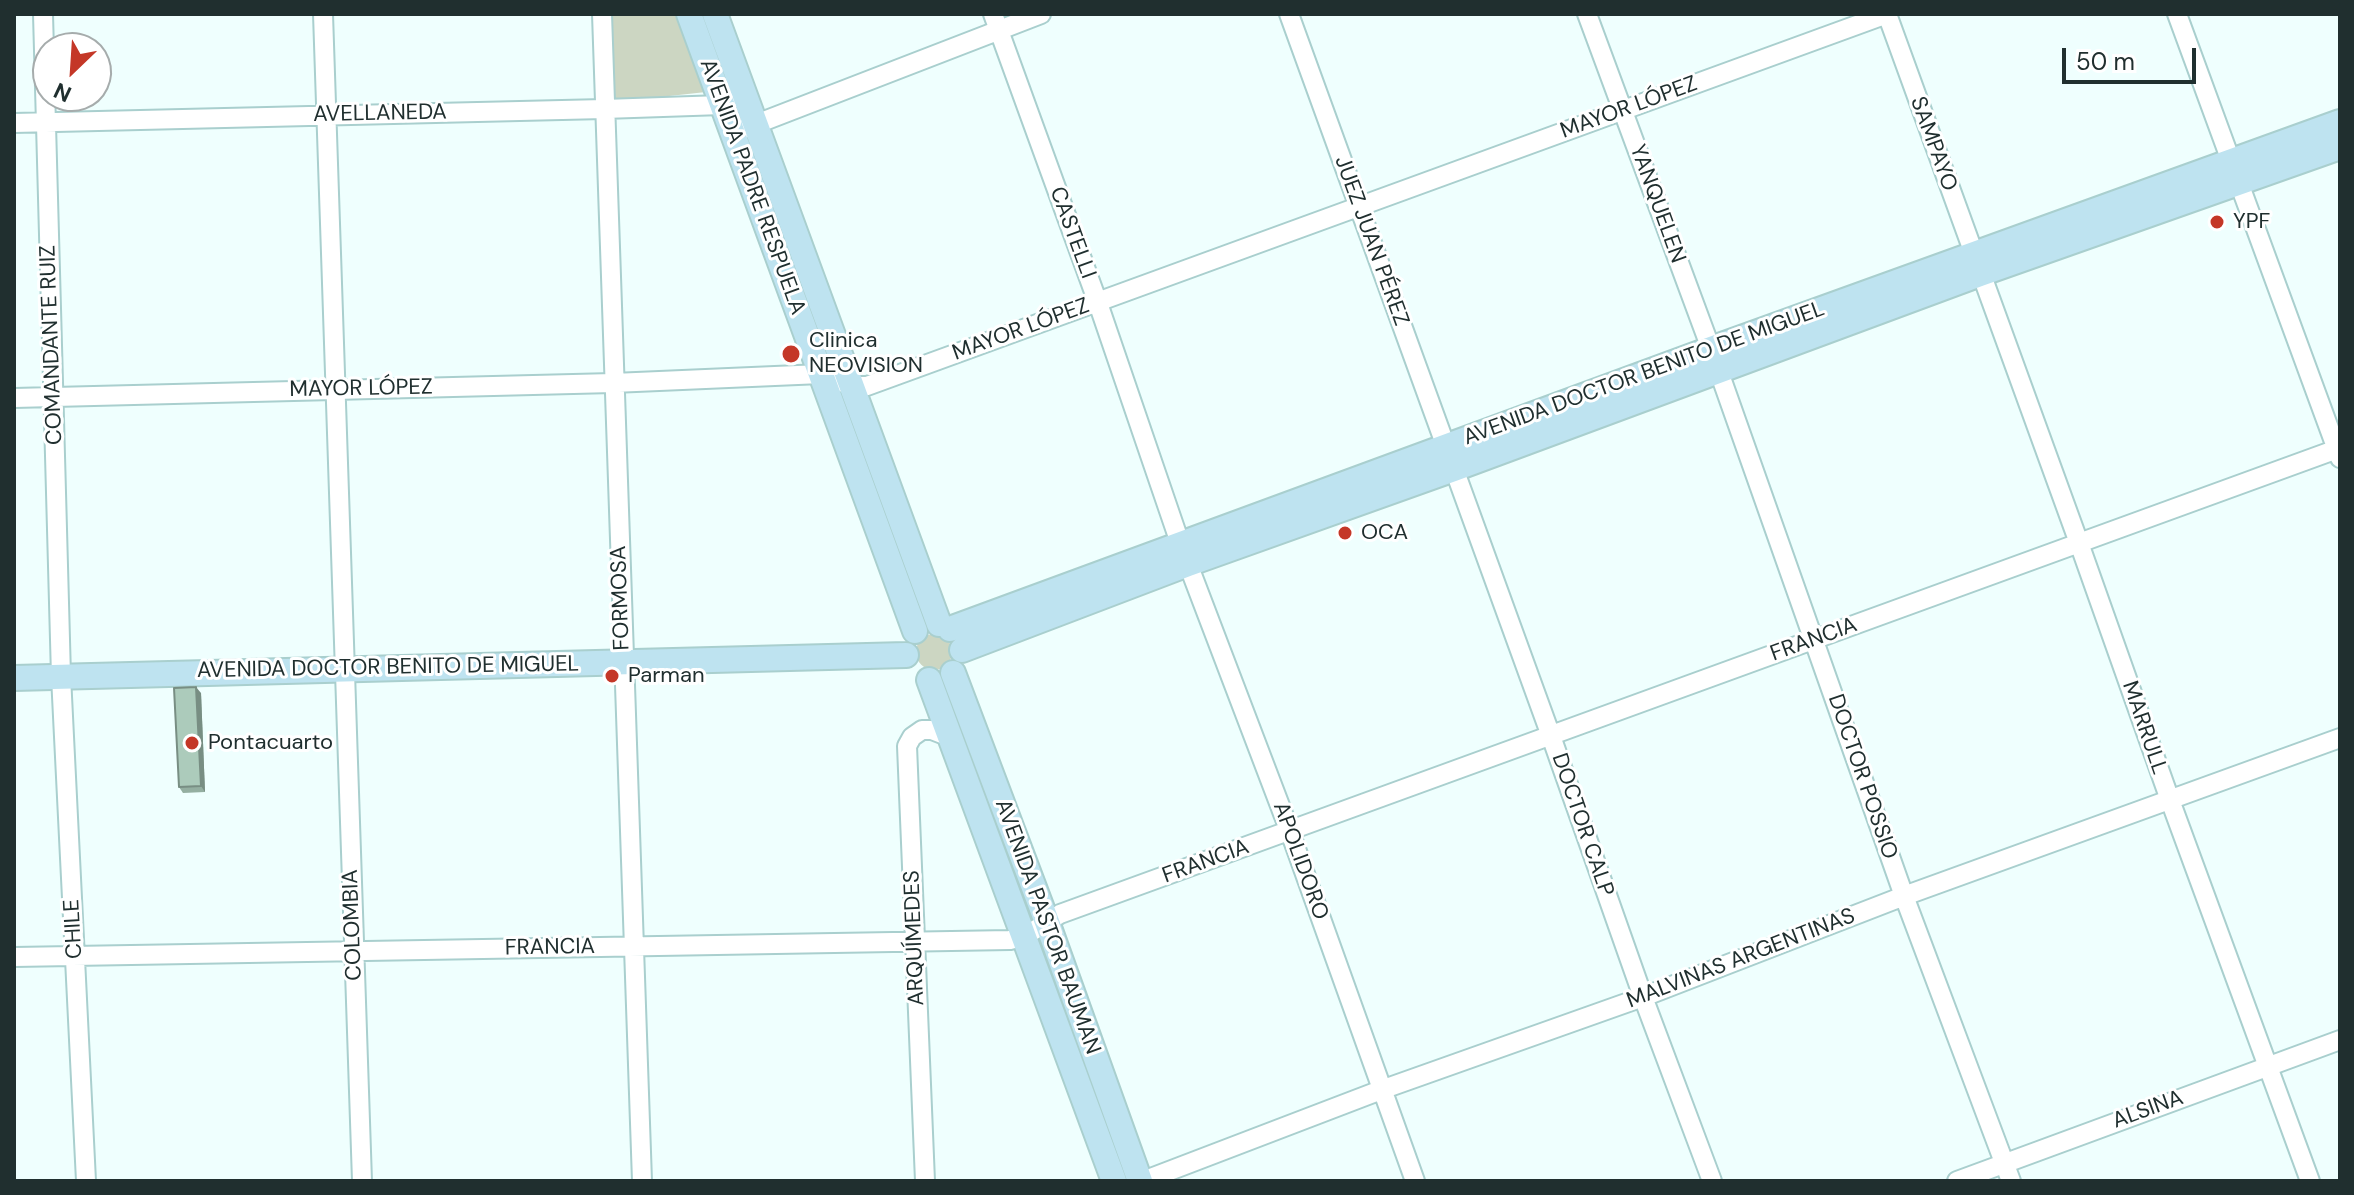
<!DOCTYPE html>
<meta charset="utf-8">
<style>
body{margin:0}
#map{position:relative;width:2354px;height:1195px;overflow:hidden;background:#effffe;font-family:"DM Sans",sans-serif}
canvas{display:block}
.frame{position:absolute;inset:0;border:16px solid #202f2f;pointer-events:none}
.north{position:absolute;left:32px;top:32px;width:80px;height:80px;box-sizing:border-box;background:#fff;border:2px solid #a6acac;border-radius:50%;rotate:205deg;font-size:22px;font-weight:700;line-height:32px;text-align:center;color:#202f2f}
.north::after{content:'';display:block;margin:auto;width:28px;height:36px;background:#c43727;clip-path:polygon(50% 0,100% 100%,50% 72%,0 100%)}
.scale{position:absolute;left:2062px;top:48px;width:134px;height:36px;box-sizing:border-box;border:4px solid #202f2f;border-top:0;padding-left:10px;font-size:24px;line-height:28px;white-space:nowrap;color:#202f2f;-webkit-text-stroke:6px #fff;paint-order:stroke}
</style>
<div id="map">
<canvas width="2354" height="1195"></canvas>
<div class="frame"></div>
<div class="north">N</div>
<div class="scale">50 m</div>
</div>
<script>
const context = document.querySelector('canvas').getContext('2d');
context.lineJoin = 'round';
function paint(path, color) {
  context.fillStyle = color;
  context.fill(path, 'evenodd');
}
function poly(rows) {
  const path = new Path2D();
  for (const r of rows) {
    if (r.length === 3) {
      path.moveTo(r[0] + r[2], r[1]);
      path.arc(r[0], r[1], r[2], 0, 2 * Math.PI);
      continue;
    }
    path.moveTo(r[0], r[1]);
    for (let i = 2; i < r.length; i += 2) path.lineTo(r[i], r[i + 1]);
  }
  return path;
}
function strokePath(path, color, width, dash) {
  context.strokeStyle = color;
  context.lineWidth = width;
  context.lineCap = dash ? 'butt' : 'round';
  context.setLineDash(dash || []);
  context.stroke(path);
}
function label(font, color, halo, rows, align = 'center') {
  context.font = font + ' "DM Sans",sans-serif';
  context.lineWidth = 6;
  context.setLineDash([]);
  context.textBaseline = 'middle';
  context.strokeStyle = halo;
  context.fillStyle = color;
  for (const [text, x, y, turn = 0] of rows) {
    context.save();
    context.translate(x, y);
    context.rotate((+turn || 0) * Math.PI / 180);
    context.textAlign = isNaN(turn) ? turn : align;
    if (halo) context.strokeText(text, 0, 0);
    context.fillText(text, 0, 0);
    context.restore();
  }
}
paint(poly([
 [611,14,678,14,706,92,614,102],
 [934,652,18],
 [948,693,1022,886,1019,887,945,694]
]), '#ccd6c2');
const minor = poly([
 [43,14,61,676,86,1181],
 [323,14,362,1181],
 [602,14,642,1181],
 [993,14,1098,303,1180,543,1290,832,1415,1181],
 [1289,14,1551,736,1643,997,1712,1181],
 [1587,14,1711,349,1904,896,2011,1181],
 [1887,14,2079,543,2170,800,2310,1181],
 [2177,14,2340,458],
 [14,123,604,109,722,105,730,101],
 [733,133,1041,14],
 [14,398,613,383,821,374,851,386,867,386,1887,14],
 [14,957,1010,940,1025,936,1060,914,2340,448],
 [925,1181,907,746,912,737,922,730,932,730,950,737],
 [1143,1181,1381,1090,1643,997,1904,896,2340,738],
 [1957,1181,2340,1040]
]);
const secondary = poly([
 [689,14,915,631],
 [715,14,939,624],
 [950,629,1711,349,2340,122],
 [962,650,1188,564,1454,469,1980,274,2340,147],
 [953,673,1047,922,1140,1181],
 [14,678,906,655],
 [929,680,1114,1181]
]);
strokePath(minor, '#a9cfce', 22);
strokePath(secondary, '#a9cfce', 28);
strokePath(minor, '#fff', 18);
strokePath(secondary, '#bee3f0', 24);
paint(poly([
 [201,693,205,792,183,793,179,787]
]), '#94afa1');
paint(poly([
 [196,687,201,693,205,792,201,786]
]), '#788e83');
const building = poly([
 [196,687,201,786,179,787,174,688,196,687]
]);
paint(building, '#accbbb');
strokePath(building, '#788e83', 2);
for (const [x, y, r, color] of [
 [2217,222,8,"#c43727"],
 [791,354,10,"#c43727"],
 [1345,533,8,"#c43727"],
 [612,676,8,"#c43727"],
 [192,743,8,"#c43727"]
]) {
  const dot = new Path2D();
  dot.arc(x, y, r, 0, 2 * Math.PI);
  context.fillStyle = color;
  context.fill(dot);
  strokePath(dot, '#fff', 3);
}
label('22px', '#202f2f', '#fff', [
 ["MAYOR LÓPEZ",1629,108,-20],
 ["AVELLANEDA",380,114,-1],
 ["SAMPAYO",1933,144,70],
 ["AVENIDA PADRE RESPUELA",752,187,70],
 ["YANQUELEN",1657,204,70],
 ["CASTELLI",1072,233,70],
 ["JUEZ JUAN PÉREZ",1371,241,70],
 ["MAYOR LÓPEZ",1021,330,-20],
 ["COMANDANTE RUIZ",52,345,-92],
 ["AVENIDA DOCTOR BENITO DE MIGUEL",1644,374,-20],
 ["MAYOR LÓPEZ",361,389,-1],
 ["FORMOSA",621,598,-92],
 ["FRANCIA",1814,640,-20],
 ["AVENIDA DOCTOR BENITO DE MIGUEL",388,668,-1],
 ["MARRULL",2144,728,71],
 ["DOCTOR POSSIO",1862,777,71],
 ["DOCTOR CALP",1582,825,71],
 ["APOLIDORO",1300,861,70],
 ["FRANCIA",1206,862,-20],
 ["COLOMBIA",353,925,-92],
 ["AVENIDA PASTOR BAUMAN",1047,927,70],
 ["CHILE",74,929,-93],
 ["ARQUÍMEDES",915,938,-92],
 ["FRANCIA",550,948,-1],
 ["MALVINAS ARGENTINAS",1741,959,-21],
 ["ALSINA",2148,1110,-20]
]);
label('22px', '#202f2f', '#fff', [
 ["YPF",2233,222],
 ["Clinica",809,341],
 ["NEOVISION",809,366],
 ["OCA",1361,533],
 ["Parman",628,676],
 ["Pontacuarto",208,743]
], 'left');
</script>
